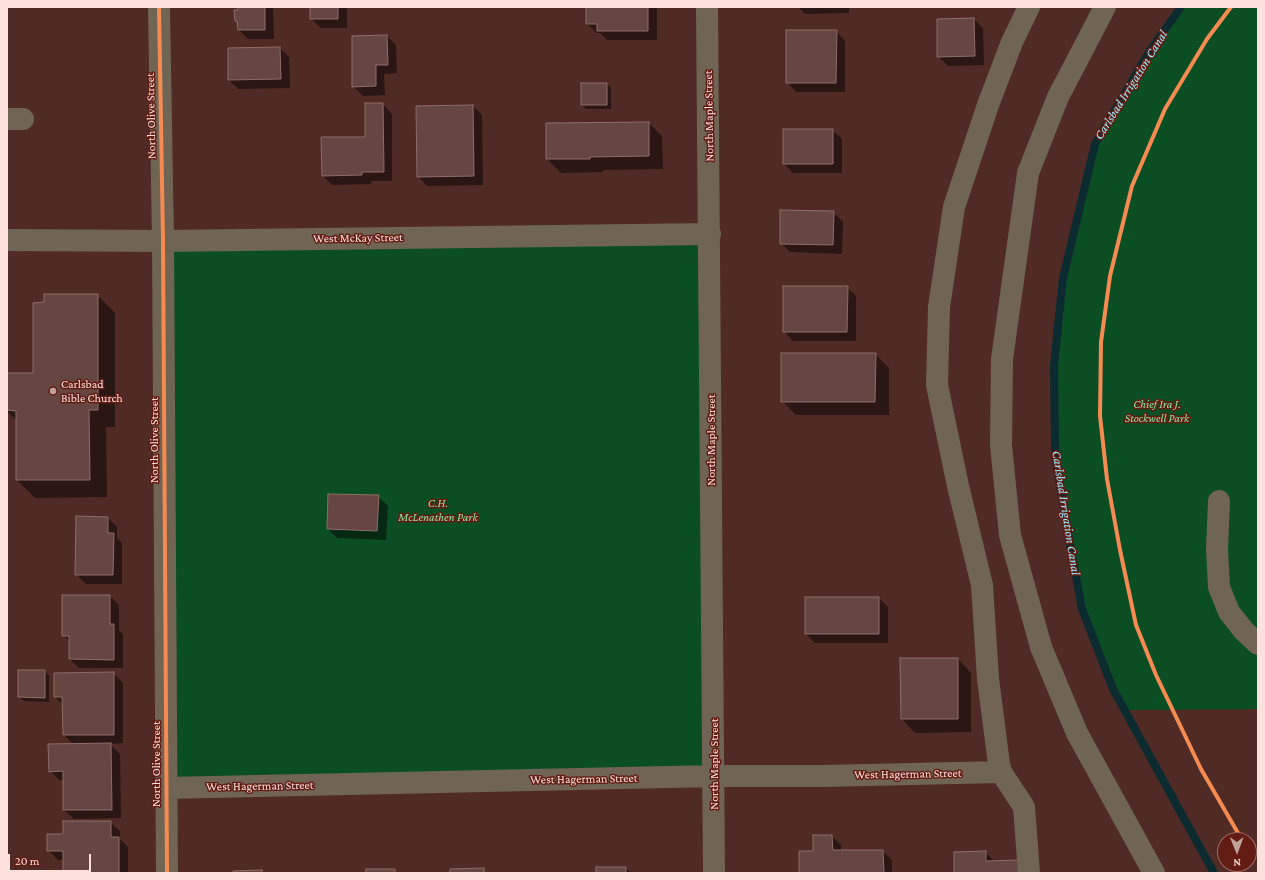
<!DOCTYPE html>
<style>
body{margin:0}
#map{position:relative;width:1265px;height:880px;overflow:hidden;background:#502a25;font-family:"Crimson Pro",serif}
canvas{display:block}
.frame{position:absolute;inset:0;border:8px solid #fbe0db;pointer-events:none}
.north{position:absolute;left:1217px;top:832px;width:40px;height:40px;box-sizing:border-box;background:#621c13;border:1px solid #9f6a63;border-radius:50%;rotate:179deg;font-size:11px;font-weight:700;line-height:16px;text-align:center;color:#fbe0db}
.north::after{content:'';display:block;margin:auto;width:14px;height:18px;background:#bfa09b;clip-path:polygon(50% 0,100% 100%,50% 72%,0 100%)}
.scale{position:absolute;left:8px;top:854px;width:83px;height:18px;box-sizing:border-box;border:2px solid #fbe0db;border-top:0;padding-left:5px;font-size:12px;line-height:14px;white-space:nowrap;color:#fbe0db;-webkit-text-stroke:3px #621c13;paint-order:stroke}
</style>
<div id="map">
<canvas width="1265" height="880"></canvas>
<div class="frame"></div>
<div class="north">N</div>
<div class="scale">20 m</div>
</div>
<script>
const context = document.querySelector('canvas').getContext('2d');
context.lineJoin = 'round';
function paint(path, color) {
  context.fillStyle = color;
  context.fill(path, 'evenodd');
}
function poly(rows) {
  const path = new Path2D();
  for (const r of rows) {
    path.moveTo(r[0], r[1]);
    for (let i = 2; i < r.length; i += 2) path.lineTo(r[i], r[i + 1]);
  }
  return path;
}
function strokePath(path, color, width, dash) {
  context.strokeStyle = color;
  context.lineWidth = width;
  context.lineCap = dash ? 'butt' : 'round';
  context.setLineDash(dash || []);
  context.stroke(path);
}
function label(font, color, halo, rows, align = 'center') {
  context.font = font + ' "Crimson Pro",serif';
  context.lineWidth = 3;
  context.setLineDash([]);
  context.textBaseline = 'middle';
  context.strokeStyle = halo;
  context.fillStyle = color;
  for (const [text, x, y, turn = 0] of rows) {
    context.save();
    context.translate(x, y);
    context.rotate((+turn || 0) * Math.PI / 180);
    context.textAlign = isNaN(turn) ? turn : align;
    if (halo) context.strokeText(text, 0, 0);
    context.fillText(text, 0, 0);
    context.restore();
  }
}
paint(poly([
 [1181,7,1258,7,1258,709,1125,710,1113,689,1082,609,1070,544,1055,455,1054,365,1063,278,1094,144,1149,52],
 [710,234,714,776,166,788,163,241]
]), '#0b4e24');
paint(poly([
 [239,7,273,7,274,39,248,39,239,30,238,24,236,21],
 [311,7,347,7,347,28,321,28,311,19],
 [587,7,657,7,657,40,607,40,600,33,597,33,587,24],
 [798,7,849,7,849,13,805,14],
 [974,19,983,28,984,65,948,66,938,56],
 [836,31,845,41,845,92,796,92,787,82],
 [387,36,396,45,397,73,384,74,385,95,363,96,353,86,353,37],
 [280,48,289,57,290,88,238,89,229,80],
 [607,84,611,88,611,109,586,109,582,105],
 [383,104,392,114,392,181,371,181,371,184,332,185,323,176,366,138],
 [473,106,482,115,483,185,427,186,418,176],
 [649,123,662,136,663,169,603,170,603,172,561,173,547,159],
 [832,130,842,139,842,173,793,173,784,164],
 [833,212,843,222,842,254,790,252,781,243],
 [847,287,856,296,856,341,793,341,784,331],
 [97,295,115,313,115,427,106,427,107,497,35,498,17,480,17,421,7,411,7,374,34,374],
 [875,354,889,368,889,415,796,415,782,401],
 [378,496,388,506,386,540,337,538,328,529],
 [108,518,117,527,117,538,122,543,122,584,86,584,76,574],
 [63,596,110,596,119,605,119,630,123,634,123,668,79,668,70,659,70,642,63,635],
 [879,598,888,607,888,643,815,643,806,634],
 [901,659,958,659,971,673,971,732,915,733,902,719],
 [45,671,49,676,49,702,24,701,19,697],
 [113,673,123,683,123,743,110,744,120,754,121,818,74,819,64,810,64,780,59,780,50,771,74,745,64,735,63,705,55,697],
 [110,822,120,831,120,839,128,847,128,873,64,873,64,860,58,860,48,850,64,835],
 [832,836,841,845,841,851,883,851,892,860,892,873,800,873,814,852],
 [985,852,995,862,955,873],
 [626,868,631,873,597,873]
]), '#0007');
strokePath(poly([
 [1181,7,1149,52,1095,144,1063,278,1054,365,1055,455,1070,544,1082,609,1113,689,1214,873]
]), '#0b2b30', 8);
const building = poly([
 [238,7,265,7,265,30,238,30,237,21,235,21,234,10,238,10,238,7],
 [310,7,338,7,338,19,310,19,310,7],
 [586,7,648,7,648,31,597,31,597,24,586,24,586,7],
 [974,18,975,56,937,57,937,19,974,18],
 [786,30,837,30,836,83,786,83,786,30],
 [387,35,388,65,376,65,376,86,352,87,352,36,387,35],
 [280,47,281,79,228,80,228,48,280,47],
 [581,83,607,83,607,105,581,105,581,83],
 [365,103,383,103,384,172,362,172,362,175,322,176,321,137,365,137,365,103],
 [473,105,474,176,417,177,416,106,473,105],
 [649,122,649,156,590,157,590,159,546,159,546,123,649,122],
 [783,129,833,129,833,164,783,164,783,129],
 [780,210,834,211,833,245,780,244,780,210],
 [783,286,848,286,847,332,783,332,783,286],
 [44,294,98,294,98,410,89,410,90,480,16,480,16,411,7,410,7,373,33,373,33,303,44,302,44,294],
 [781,353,876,353,875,402,781,402,781,353],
 [328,494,379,495,377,531,327,529,328,494],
 [76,516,108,517,108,533,114,533,113,575,75,575,76,516],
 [62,595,110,595,110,624,114,624,114,660,69,659,69,636,62,636,62,595],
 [805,597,879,597,879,634,805,634,805,597],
 [900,658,958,658,958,719,901,719,900,658],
 [18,670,45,670,45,698,18,697,18,670],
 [114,672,114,735,63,735,62,697,54,697,54,673,114,672],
 [111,743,112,810,63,810,63,771,49,772,48,744,111,743],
 [63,821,111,821,111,837,119,837,119,873,63,873,63,851,47,851,47,834,63,834,63,821],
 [813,835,832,835,833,850,883,850,884,873,799,873,799,851,813,851,813,835],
 [986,851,986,861,1020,860,1020,873,954,873,954,852,986,851],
 [596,867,626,867,626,873,596,873,596,867],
 [484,868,484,873,450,873,450,869,484,868],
 [366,869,395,869,395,873,366,873,366,869],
 [262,870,262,873,233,873,233,871,262,870]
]);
paint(building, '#664642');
strokePath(building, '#8e6d68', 1);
strokePath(poly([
 [159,7,163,241,167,873],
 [707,7,714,873],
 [1029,7,1012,42,988,105,954,207,939,307,937,385,958,486,982,585,988,679,999,764,1001,772,1024,807,1029,873],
 [1105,7,1058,97,1028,173,1002,359,1001,445,1010,535,1041,647,1077,733,1154,873],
 [7,119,23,119],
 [7,240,163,241,710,234],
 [1219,501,1217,550,1219,587,1229,612,1244,631,1258,644],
 [166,788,714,776,822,776,1001,772]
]), '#706454', 22);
strokePath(poly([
 [159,7,163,241,167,873],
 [1231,7,1207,39,1165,109,1132,186,1110,276,1101,342,1100,416,1107,479,1120,550,1136,625,1156,675,1201,769,1242,840]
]), '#f68b52', 4);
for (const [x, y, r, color] of [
 [53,391,4,"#bfa09b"]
]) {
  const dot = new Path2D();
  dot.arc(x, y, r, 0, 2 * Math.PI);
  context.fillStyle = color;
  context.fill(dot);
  strokePath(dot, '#621c13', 1.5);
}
label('12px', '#fbe0db', '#621c13', [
 ["North Olive Street",151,116,-91],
 ["North Maple Street",709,116,-91],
 ["West McKay Street",358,238,-1],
 ["North Olive Street",154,440,-90],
 ["North Maple Street",711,440,-90],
 ["North Olive Street",156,764,-90],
 ["North Maple Street",714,764,-90],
 ["West Hagerman Street",908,774,-1],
 ["West Hagerman Street",584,779,-1],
 ["West Hagerman Street",260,786,-1]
]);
label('12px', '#fbe0db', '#621c13', [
 ["Carlsbad",61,384],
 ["Bible Church",61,398]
], 'left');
label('italic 12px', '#87e99f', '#621c13', [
 ["Chief Ira J.",1157,404],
 ["Stockwell Park",1157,418],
 ["C.H.",438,503],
 ["McLenathen Park",438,517]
]);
label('italic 13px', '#9aedfc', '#621c13', [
 ["Carlsbad Irrigation Canal",1131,85,-58],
 ["Carlsbad Irrigation Canal",1066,513,81]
]);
</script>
